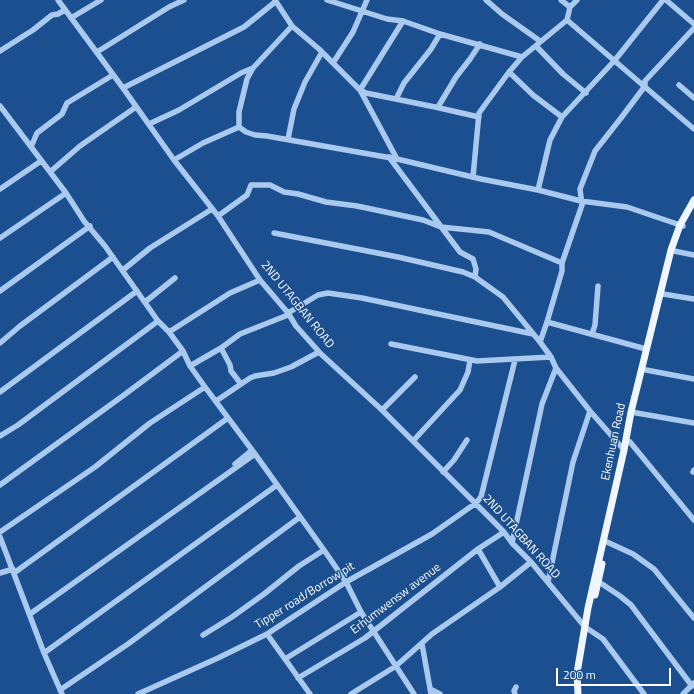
<!DOCTYPE html>
<style>
body{margin:0}
#map{position:relative;width:694px;height:694px;overflow:hidden;background:#1b4f8f;font-family:"Titillium Web",sans-serif}
canvas{display:block}
.scale{position:absolute;left:556px;top:668px;width:115px;height:18px;box-sizing:border-box;border:2px solid #fff;border-top:0;padding-left:5px;font-size:12px;line-height:14px;white-space:nowrap;color:#fff;-webkit-text-stroke:3px #1b4f8f;paint-order:stroke}
</style>
<div id="map">
<canvas width="694" height="694"></canvas>
<div class="scale">200 m</div>
</div>
<script>
const context = document.querySelector('canvas').getContext('2d');
context.lineJoin = 'round';
function poly(rows) {
  const path = new Path2D();
  for (const r of rows) {
    path.moveTo(r[0], r[1]);
    for (let i = 2; i < r.length; i += 2) path.lineTo(r[i], r[i + 1]);
  }
  return path;
}
function strokePath(path, color, width, dash) {
  context.strokeStyle = color;
  context.lineWidth = width;
  context.lineCap = dash ? 'butt' : 'round';
  context.setLineDash(dash || []);
  context.stroke(path);
}
function label(font, color, halo, rows, align = 'center') {
  context.font = font + ' "Titillium Web",sans-serif';
  context.lineWidth = 3;
  context.setLineDash([]);
  context.textBaseline = 'middle';
  context.strokeStyle = halo;
  context.fillStyle = color;
  for (const [text, x, y, turn = 0] of rows) {
    context.save();
    context.translate(x, y);
    context.rotate((+turn || 0) * Math.PI / 180);
    context.textAlign = isNaN(turn) ? turn : align;
    if (halo) context.strokeText(text, 0, 0);
    context.fillText(text, 0, 0);
    context.restore();
  }
}
strokePath(poly([
 [58,0,123,88,174,160,218,216,260,280,288,313,296,326,321,354,382,410,504,532,512,543,531,562,585,627,603,639,644,694],
 [275,0,292,26,319,49,360,90,397,159],
 [327,0,387,19,403,21,440,34,522,57],
 [486,0,502,14,540,41],
 [561,0,570,7],
 [666,0,694,24],
 [71,18,101,0],
 [567,20,694,129],
 [403,21,360,90,366,93,435,107,479,117],
 [536,46,563,74,586,93],
 [0,51,33,30,52,15,58,14,65,10],
 [97,52,169,7,184,0],
 [333,63,353,32,367,0],
 [509,72,533,95,562,117],
 [679,85,694,98],
 [123,88,244,27,275,2],
 [396,99,404,83,431,49,440,34],
 [0,106,66,193,84,221,105,246,158,321,169,332,183,351,190,366,205,387,255,454,324,550,346,582,361,612,414,694],
 [438,107,456,77,470,59,480,44],
 [149,124,179,110,241,73,253,68],
 [239,127,239,112,247,79,253,68,292,26],
 [288,139,294,109,305,82,322,52],
 [31,147,37,133,62,114,67,103,113,75],
 [389,157,460,252,473,259,476,269,475,277,503,297,540,342,551,357,556,368,590,411,624,450],
 [174,160,203,143,239,127,246,132,255,135,267,136,397,159,481,179,538,190,581,201,627,207,683,226],
 [50,172,80,146,90,139,136,107],
 [473,177,479,113,509,72,522,57,567,20,570,7,577,0],
 [0,189,41,161],
 [538,190,550,140,562,117,615,60,663,0],
 [218,216,247,195,251,185,270,185,284,192,298,194,326,202,357,206,423,220,441,227,489,232,562,263],
 [274,233,398,257,463,272,475,277],
 [0,238,66,193],
 [674,251,694,255],
 [123,270,150,248,212,209],
 [0,291,90,226],
 [663,294,694,299],
 [145,302,175,278],
 [288,313,318,295,328,293,362,298,533,334],
 [547,322,646,349],
 [169,332,230,293,260,280],
 [592,334,595,325,598,286],
 [540,342,547,322,562,271,562,263,582,205,580,189,595,151,621,118,645,86,645,81,694,28],
 [0,343,20,326,113,257],
 [391,344,477,361,551,357],
 [190,366,221,348],
 [646,370,694,379],
 [241,384,231,371,230,365,221,348,240,334,288,315],
 [0,392,137,291],
 [216,401,250,378,255,376,274,373,291,367,319,352],
 [382,410,415,377],
 [631,412,694,423],
 [0,436,18,425,158,321],
 [413,441,460,390,468,372,470,360],
 [630,442,694,520],
 [235,464,252,450],
 [443,472,454,460,467,440],
 [693,472,694,470],
 [0,485,124,395,183,351],
 [0,532,95,467,150,423,205,387],
 [0,537,44,653,62,694],
 [607,542,633,554,654,569,694,618],
 [512,543,542,404,556,368],
 [478,549,500,587],
 [0,573,13,569],
 [14,573,228,418],
 [548,582,573,462,590,411],
 [599,582,620,596,631,605,692,686],
 [30,614,255,454],
 [267,634,310,694],
 [203,635,232,617,264,594,299,566,324,550],
 [422,644,431,694],
 [44,653,277,485],
 [285,659,361,612],
 [298,678,365,638,478,549,504,532],
 [430,689,440,694],
 [60,690,128,644,300,517],
 [138,694,218,658,267,634,346,582,432,534,476,503,481,497,515,360],
 [351,694,396,666,432,634,500,587,531,562],
 [515,694,514,691,516,687],
 [683,694,694,683]
]), '#a9c9ee', 5.5);
strokePath(poly([
 [595,595,602,564],
 [578,694,577,673,588,608,624,450,631,412,671,250,680,225,694,200]
]), '#f0f6ff', 7);
label('12px', '#fff', '#1b4f8f', [
 ["2ND UTAGBAN ROAD",297,305,51],
 ["Ekenhuan Road",614,442,-78],
 ["2ND UTAGBAN ROAD",521,537,48],
 ["Tipper road/Borrow pit",305,596,-32],
 ["Erhumwensw avenue",396,599,-37]
]);
</script>
